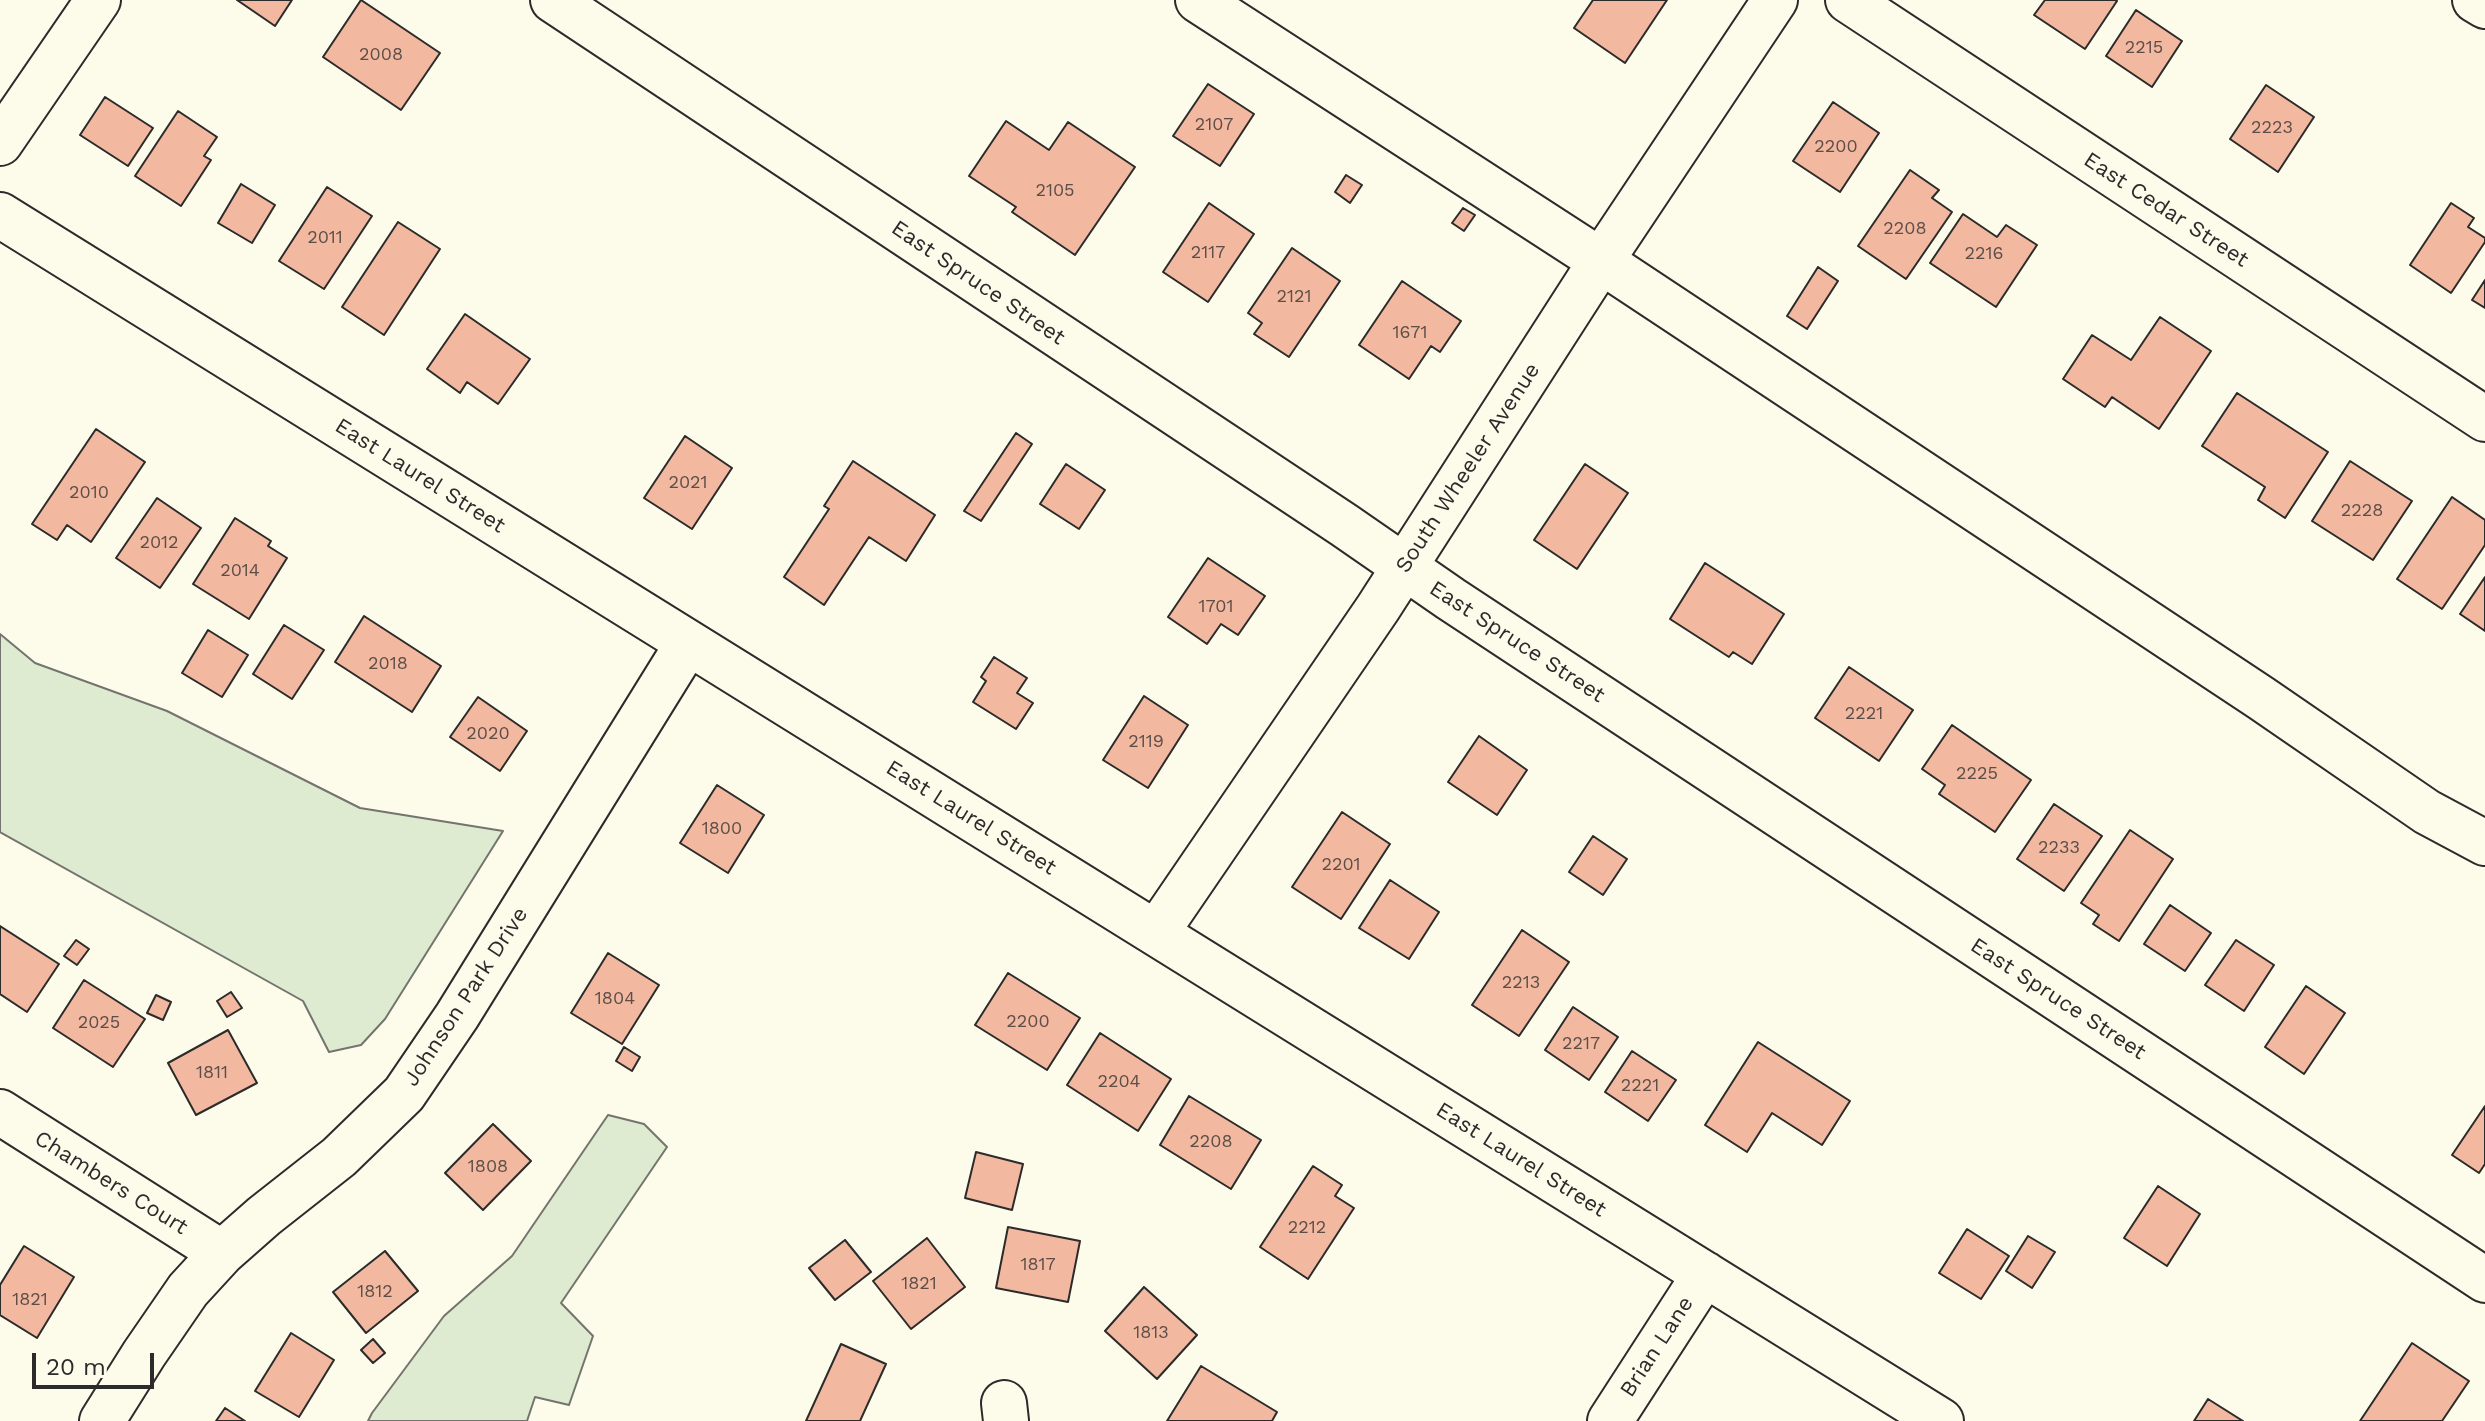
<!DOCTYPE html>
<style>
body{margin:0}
#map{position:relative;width:2485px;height:1421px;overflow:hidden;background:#fdfbea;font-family:"Work Sans",sans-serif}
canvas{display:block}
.scale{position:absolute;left:32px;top:1353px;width:122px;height:36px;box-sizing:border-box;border:4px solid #2b2b2b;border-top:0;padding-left:10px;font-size:24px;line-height:28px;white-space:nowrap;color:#2b2b2b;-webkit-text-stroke:6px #fdfbea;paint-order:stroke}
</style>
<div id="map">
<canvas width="2485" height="1421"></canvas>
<div class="scale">20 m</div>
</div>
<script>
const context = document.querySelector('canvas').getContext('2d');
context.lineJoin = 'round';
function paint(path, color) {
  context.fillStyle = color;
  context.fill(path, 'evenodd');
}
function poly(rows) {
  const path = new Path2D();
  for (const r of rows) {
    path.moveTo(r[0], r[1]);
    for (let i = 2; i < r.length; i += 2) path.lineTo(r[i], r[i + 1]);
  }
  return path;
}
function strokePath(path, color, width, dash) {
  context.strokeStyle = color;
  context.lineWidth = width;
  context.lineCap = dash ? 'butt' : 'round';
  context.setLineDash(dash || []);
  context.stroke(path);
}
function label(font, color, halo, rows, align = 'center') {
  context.font = font + ' "Work Sans",sans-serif';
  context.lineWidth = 6;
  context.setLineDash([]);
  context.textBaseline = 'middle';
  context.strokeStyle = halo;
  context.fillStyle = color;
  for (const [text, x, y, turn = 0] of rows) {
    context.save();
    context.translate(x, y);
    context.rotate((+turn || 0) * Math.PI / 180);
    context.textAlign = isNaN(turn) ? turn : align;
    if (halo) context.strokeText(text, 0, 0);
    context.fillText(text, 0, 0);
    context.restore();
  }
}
const green = poly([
 [0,634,35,663,167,711,360,808,503,831,385,1019,361,1045,329,1052,303,1001,0,832,0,634],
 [608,1115,644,1124,667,1147,561,1303,593,1336,569,1405,535,1397,527,1421,368,1421,372,1413,444,1316,512,1256,608,1115]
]);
paint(green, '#deebd1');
strokePath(green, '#74746e', 2);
const building = poly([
 [237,0,292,0,275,26,237,0],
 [361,0,440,53,401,110,323,57,361,0],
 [1593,0,1667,0,1625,63,1574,28,1593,0],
 [2045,0,2115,0,2117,1,2085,49,2034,15,2045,0],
 [2136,10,2182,41,2152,87,2106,56,2136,10],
 [1208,84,1254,114,1220,166,1173,136,1208,84],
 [2266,85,2314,117,2278,172,2230,139,2266,85],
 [105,97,153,128,128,166,80,135,105,97],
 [1833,102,1879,133,1840,192,1793,161,1833,102],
 [178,111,217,137,204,156,211,160,181,206,135,176,178,111],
 [1006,121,1049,150,1068,122,1135,167,1075,255,1012,212,1016,207,969,176,1006,121],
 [1910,170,1939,190,1932,198,1952,212,1906,279,1858,246,1910,170],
 [1346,175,1362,185,1350,203,1335,192,1346,175],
 [241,184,275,205,252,243,218,223,241,184],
 [327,187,372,216,324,289,279,261,327,187],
 [1209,203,1254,234,1208,302,1163,272,1209,203],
 [2451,203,2474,218,2468,227,2485,238,2485,242,2451,293,2410,265,2451,203],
 [1463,208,1475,215,1464,231,1452,223,1463,208],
 [1963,214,1997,237,2006,225,2037,245,1996,307,1930,263,1963,214],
 [398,222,440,249,384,335,342,307,398,222],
 [1292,248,1340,281,1289,357,1254,334,1262,323,1248,313,1292,248],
 [1818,267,1838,281,1807,329,1787,316,1818,267],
 [2485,280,2485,308,2472,300,2485,280],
 [1402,281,1461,321,1440,352,1431,346,1409,379,1359,345,1402,281],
 [465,314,530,359,498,404,467,382,460,393,427,369,465,314],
 [2160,317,2211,351,2159,429,2112,397,2105,407,2063,379,2092,335,2131,360,2160,317],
 [2237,393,2328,452,2285,518,2258,500,2265,487,2202,446,2237,393],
 [96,429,145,462,91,542,67,525,57,540,32,524,96,429],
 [1016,433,1032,444,981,521,964,511,1016,433],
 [685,436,732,468,692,529,644,498,685,436],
 [853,461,935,515,906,561,869,537,824,605,784,577,829,509,824,506,853,461],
 [2350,461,2412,501,2373,560,2312,521,2350,461],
 [1066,464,1105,490,1079,529,1040,504,1066,464],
 [1585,464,1628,493,1577,569,1534,540,1585,464],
 [2452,497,2485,520,2485,545,2442,609,2397,579,2452,497],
 [157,498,201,528,160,588,116,558,157,498],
 [235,518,271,541,268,546,287,558,249,619,193,584,235,518],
 [1208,558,1265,596,1238,635,1221,624,1207,644,1168,617,1208,558],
 [1705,563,1784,614,1752,664,1733,652,1729,657,1670,619,1705,563],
 [2485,577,2485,631,2460,614,2485,577],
 [364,616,441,666,412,712,335,662,364,616],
 [284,625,324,650,292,699,253,674,284,625],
 [208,630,248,655,222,697,182,673,208,630],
 [994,657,1027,678,1017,693,1033,703,1016,729,973,702,986,681,981,677,994,657],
 [1849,667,1913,710,1879,761,1815,718,1849,667],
 [1144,696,1188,725,1148,788,1103,760,1144,696],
 [478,697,527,731,500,771,450,737,478,697],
 [1952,725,2031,780,1995,832,1939,794,1945,785,1922,769,1952,725],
 [1479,736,1527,770,1497,815,1448,782,1479,736],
 [717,785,764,815,728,873,680,843,717,785],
 [2054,804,2102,836,2064,891,2017,859,2054,804],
 [1342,812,1390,844,1341,919,1292,887,1342,812],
 [2130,830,2173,859,2119,941,2093,924,2099,915,2081,903,2130,830],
 [1593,836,1627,859,1603,895,1569,872,1593,836],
 [1390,880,1439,912,1409,959,1359,928,1390,880],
 [2170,905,2211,933,2185,971,2144,944,2170,905],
 [0,926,59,964,27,1012,0,994,0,926],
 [1522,930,1569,962,1519,1036,1472,1005,1522,930],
 [76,940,89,949,77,965,64,956,76,940],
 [2236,940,2274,965,2244,1011,2205,985,2236,940],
 [608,953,659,985,622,1044,571,1013,608,953],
 [1008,973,1080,1018,1047,1070,975,1025,1008,973],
 [84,980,145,1019,113,1067,53,1028,84,980],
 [2306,986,2345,1013,2304,1074,2265,1047,2306,986],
 [231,992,242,1008,227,1017,217,1001,231,992],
 [156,995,171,1002,163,1020,147,1013,156,995],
 [1573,1007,1618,1037,1589,1080,1545,1050,1573,1007],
 [228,1030,257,1083,196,1115,168,1063,228,1030],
 [1100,1033,1171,1079,1138,1131,1067,1085,1100,1033],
 [1758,1042,1850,1101,1822,1145,1772,1113,1747,1152,1705,1125,1758,1042],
 [624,1047,640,1057,632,1071,616,1061,624,1047],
 [1632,1051,1676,1080,1648,1121,1605,1092,1632,1051],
 [1189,1096,1261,1140,1231,1189,1160,1145,1189,1096],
 [2485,1106,2485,1164,2479,1173,2452,1155,2485,1106],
 [493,1124,531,1161,483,1210,445,1173,493,1124],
 [976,1152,1023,1164,1012,1210,965,1198,976,1152],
 [1313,1166,1342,1185,1335,1196,1354,1208,1308,1279,1260,1247,1313,1166],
 [2158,1186,2200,1214,2167,1266,2124,1238,2158,1186],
 [1008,1227,1080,1241,1068,1302,996,1288,1008,1227],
 [1967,1229,2009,1256,1981,1299,1939,1273,1967,1229],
 [2028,1236,2055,1252,2032,1288,2006,1271,2028,1236],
 [927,1238,965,1287,911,1329,873,1281,927,1238],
 [845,1240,871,1272,835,1300,809,1268,845,1240],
 [24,1246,74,1277,37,1338,0,1315,0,1285,24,1246],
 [385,1251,418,1291,366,1333,333,1292,385,1251],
 [1144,1287,1197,1335,1157,1379,1105,1331,1144,1287],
 [291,1333,334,1360,299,1417,255,1391,291,1333],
 [373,1339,385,1353,373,1363,361,1350,373,1339],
 [2412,1343,2469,1381,2442,1421,2360,1421,2412,1343],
 [841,1344,886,1364,860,1421,806,1421,841,1344],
 [1201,1366,1277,1412,1272,1421,1167,1421,1201,1366],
 [2208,1399,2243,1421,2194,1421,2208,1399],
 [225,1408,245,1421,216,1421,225,1408]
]);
paint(building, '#f2b8a0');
strokePath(building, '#2b2b2b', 2);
const minor = poly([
 [553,0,1344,525,1451,599,2485,1280],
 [1198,0,1601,261,2261,698,2427,812,2485,843],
 [1848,0,2485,419],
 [2475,0,2485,6],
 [0,143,98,0],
 [0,215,1941,1421],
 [1156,933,1378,608,1601,261,1775,0],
 [0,1112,222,1253],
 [1004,1403,1006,1421],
 [102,1421,144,1354,188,1290,222,1253,264,1216,339,1157,404,1094,457,1016,688,643],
 [1610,1421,1705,1274]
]);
strokePath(minor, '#2b2b2b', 48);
strokePath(minor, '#fdfbea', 44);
label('18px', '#5d4e48', null, [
 ["2215",2144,48],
 ["2008",381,55],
 ["2107",1214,125],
 ["2223",2272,128],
 ["2200",1836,147],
 ["2105",1055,191],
 ["2208",1905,229],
 ["2011",325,238],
 ["2117",1208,253],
 ["2216",1984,254],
 ["2121",1294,297],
 ["1671",1410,333],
 ["2021",688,483],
 ["2010",89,493],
 ["2228",2362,511],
 ["2012",159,543],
 ["2014",240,571],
 ["1701",1216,607],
 ["2018",388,664],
 ["2221",1864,714],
 ["2020",488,734],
 ["2119",1146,742],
 ["2225",1977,774],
 ["1800",722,829],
 ["2233",2059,848],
 ["2201",1341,865],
 ["2213",1521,983],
 ["1804",615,999],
 ["2200",1028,1022],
 ["2025",99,1023],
 ["2217",1581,1044],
 ["1811",212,1073],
 ["2204",1119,1082],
 ["2221",1640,1086],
 ["2208",1211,1142],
 ["1808",488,1167],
 ["2212",1307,1228],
 ["1817",1038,1265],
 ["1821",919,1284],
 ["1812",375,1292],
 ["1821",30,1300],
 ["1813",1151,1333]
]);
label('22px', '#2b2b2b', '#fdfbea', [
 ["East Cedar Street",2166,210,33],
 ["East Spruce Street",978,283,34],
 ["South Wheeler Avenue",1468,468,-57],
 ["East Laurel Street",420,476,32],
 ["East Spruce Street",1517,642,33],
 ["East Laurel Street",971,818,32],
 ["Johnson Park Drive",466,997,-57],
 ["East Spruce Street",2058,999,33],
 ["East Laurel Street",1521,1160,32],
 ["Chambers Court",111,1183,32],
 ["Brian Lane",1657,1347,-57]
]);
</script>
